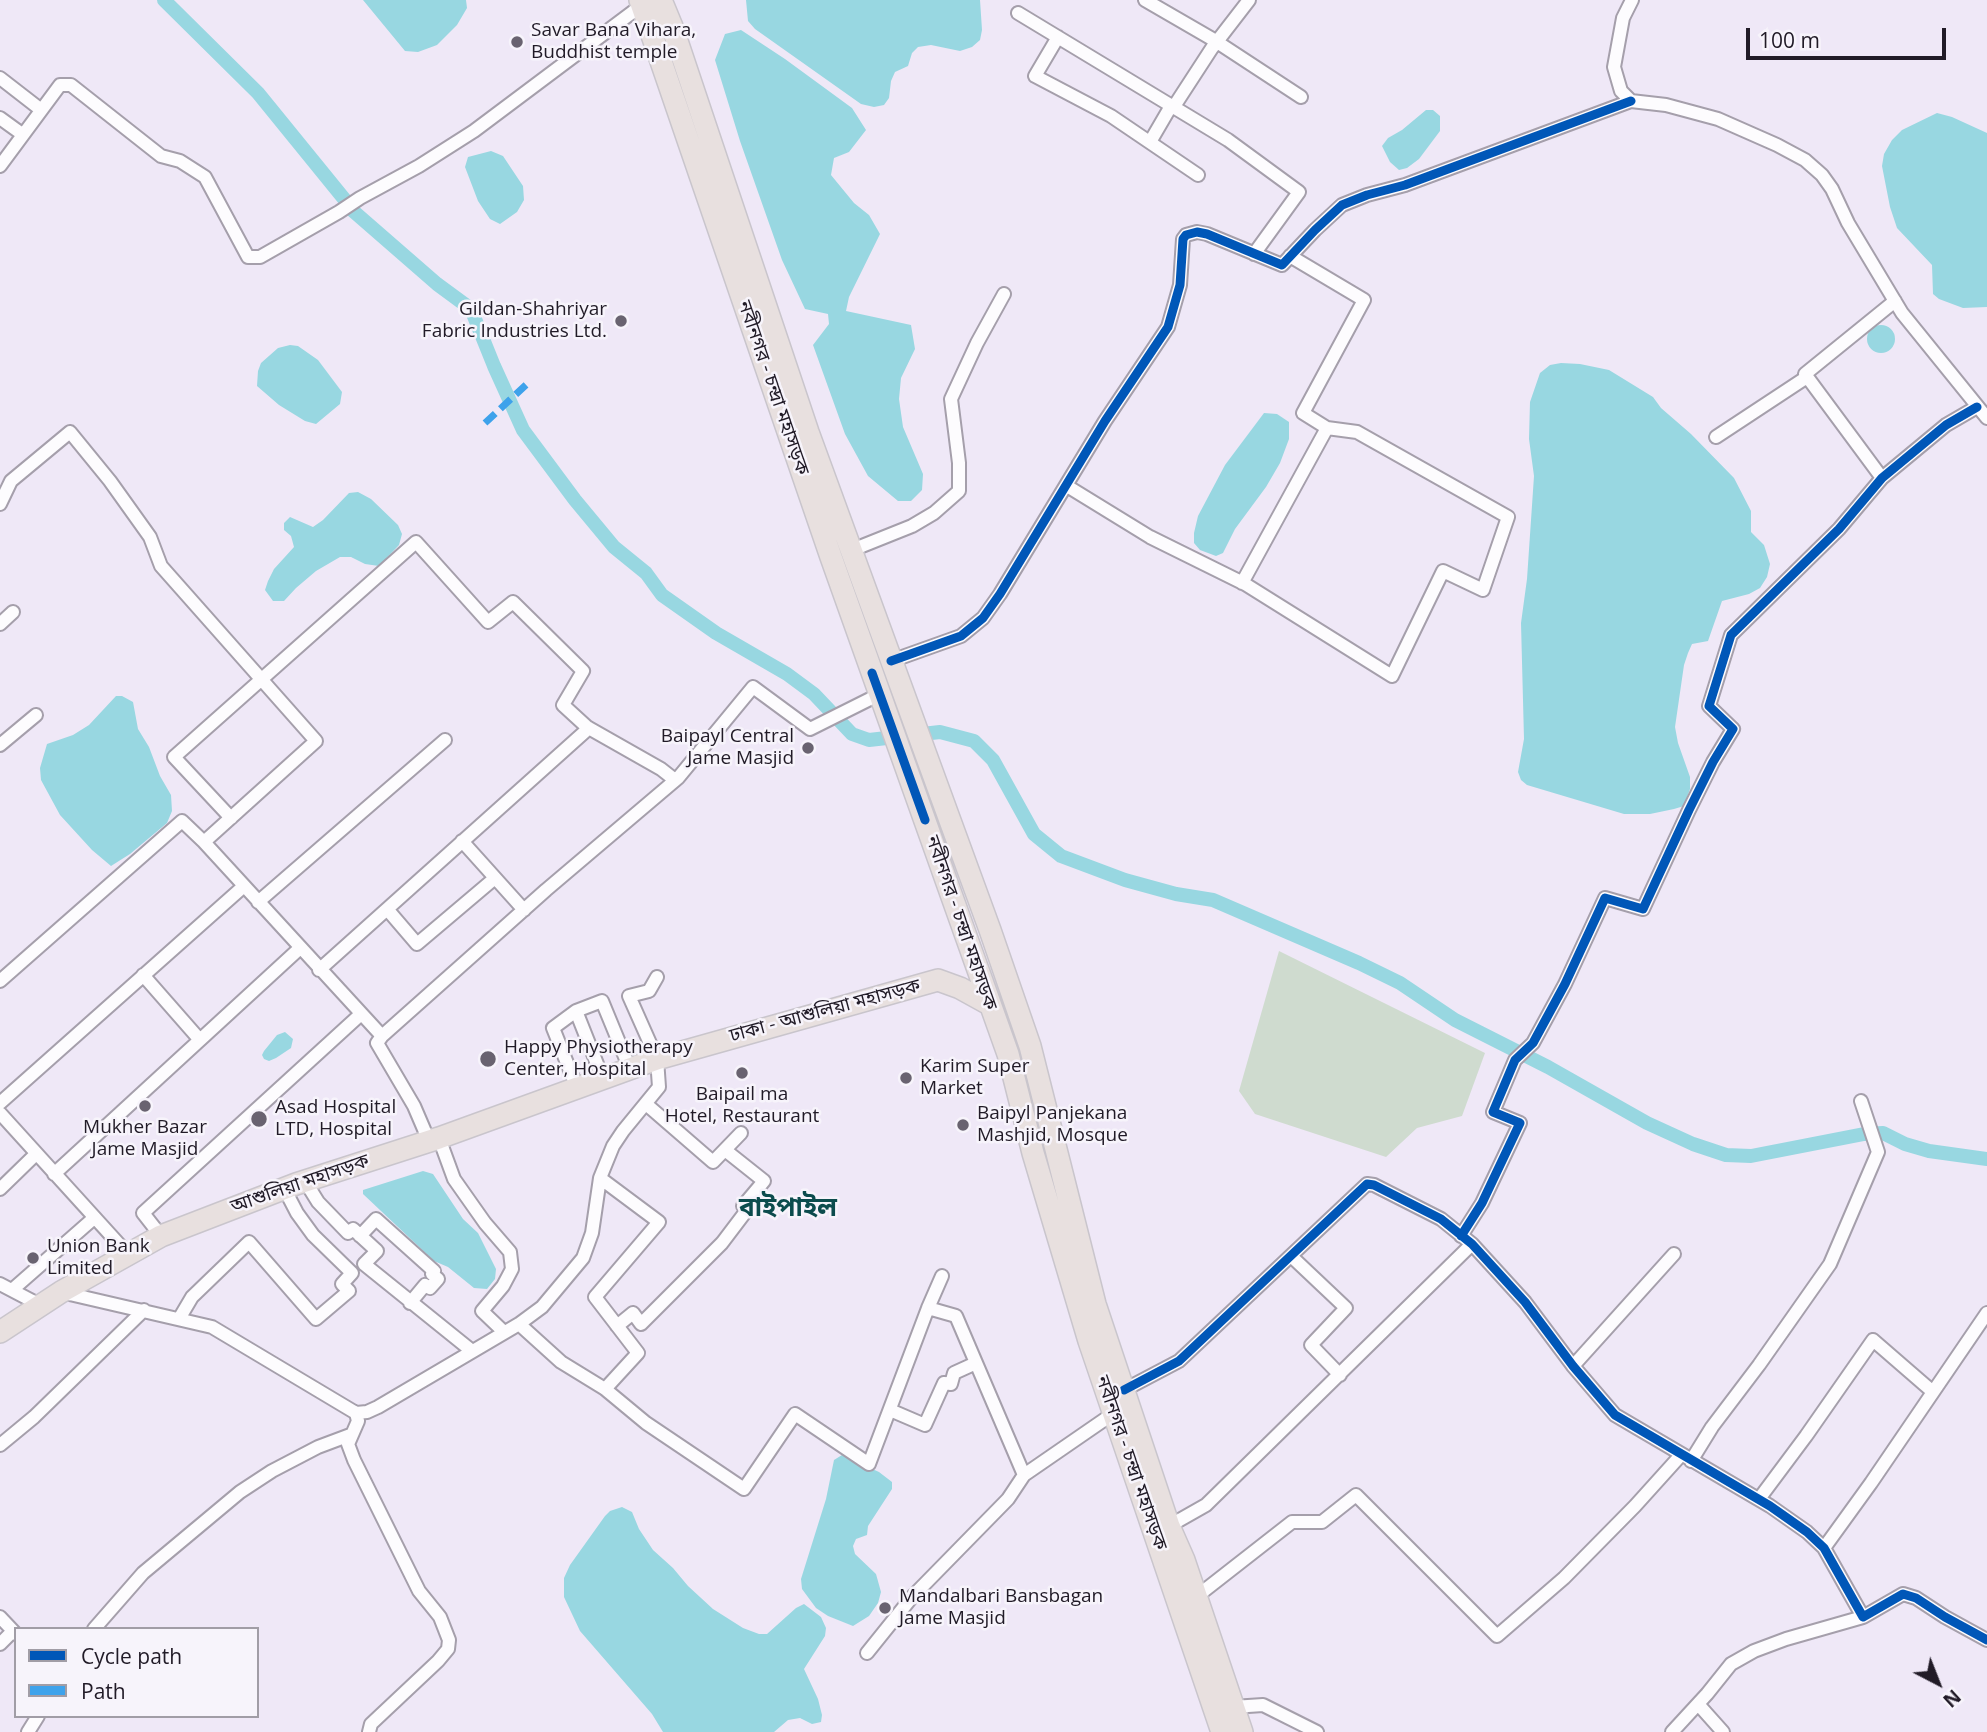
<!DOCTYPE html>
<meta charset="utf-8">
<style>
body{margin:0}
#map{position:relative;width:1987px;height:1732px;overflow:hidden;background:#efe8f7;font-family:"Open Sans",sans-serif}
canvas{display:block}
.legend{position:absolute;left:14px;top:1627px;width:245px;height:91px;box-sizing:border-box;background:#f7f4fb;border:2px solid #a19da6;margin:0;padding:9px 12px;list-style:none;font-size:21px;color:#211b27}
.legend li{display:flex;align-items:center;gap:14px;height:35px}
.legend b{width:35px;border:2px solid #a19da6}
.north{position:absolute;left:1903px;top:1648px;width:70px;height:70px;-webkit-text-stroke:5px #f7f4fb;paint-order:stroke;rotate:138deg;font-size:19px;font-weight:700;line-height:28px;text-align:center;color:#211b27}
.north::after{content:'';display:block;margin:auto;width:24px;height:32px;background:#211b27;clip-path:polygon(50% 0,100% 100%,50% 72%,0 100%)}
.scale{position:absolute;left:1746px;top:28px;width:200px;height:32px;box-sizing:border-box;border:4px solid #211b27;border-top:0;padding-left:9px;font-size:21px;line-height:24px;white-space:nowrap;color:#211b27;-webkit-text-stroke:5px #f7f4fb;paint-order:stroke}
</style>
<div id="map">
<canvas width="1987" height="1732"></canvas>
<ul class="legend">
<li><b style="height:9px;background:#0057b8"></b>Cycle path</li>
<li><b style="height:9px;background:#3ea2eb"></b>Path</li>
</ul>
<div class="north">N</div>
<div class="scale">100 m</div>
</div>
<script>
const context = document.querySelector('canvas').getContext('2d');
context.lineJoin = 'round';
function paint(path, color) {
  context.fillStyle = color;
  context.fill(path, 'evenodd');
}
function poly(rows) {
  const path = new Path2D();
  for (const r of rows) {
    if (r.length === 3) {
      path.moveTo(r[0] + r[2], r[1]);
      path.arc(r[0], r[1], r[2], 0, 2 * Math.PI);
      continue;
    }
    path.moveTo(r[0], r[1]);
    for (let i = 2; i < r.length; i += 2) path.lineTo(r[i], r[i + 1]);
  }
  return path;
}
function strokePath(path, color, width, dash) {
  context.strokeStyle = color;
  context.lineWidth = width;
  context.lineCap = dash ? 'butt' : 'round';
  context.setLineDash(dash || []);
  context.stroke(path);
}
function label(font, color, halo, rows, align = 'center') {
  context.font = font + ' "Open Sans","Noto Sans Bengali",sans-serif';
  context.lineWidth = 5;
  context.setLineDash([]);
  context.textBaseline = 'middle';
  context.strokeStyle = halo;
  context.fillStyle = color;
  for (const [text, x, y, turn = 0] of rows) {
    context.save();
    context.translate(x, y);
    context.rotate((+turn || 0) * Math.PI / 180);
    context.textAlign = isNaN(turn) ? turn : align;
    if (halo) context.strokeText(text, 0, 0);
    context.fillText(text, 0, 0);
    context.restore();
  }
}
paint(poly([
 [1279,951,1485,1053,1462,1116,1417,1128,1386,1157,1255,1114,1239,1091]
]), '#cfdbcf');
paint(poly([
 [363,0,466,0,467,8,457,25,437,45,418,52,405,51],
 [746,0,980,0,982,30,980,40,972,47,960,51,931,45,918,47,912,53,908,66,895,72,891,81,889,98,884,105,874,107,861,104,755,29,748,21],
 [741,30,785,59,852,108,866,130,849,152,834,158,831,175,854,203,869,215,880,234,849,297,846,311,911,325,915,349,901,378,899,399,903,427,923,474,922,490,911,501,898,501,868,476,845,434,813,345,829,324,828,314,805,309,782,260,740,141,715,60,725,34],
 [1426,110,1433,110,1440,116,1440,131,1419,159,1407,168,1399,170,1390,162,1382,146,1388,138,1402,130],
 [1937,113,1952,117,1987,133,1987,307,1963,308,1939,299,1933,294,1932,265,1897,228,1890,207,1882,166,1884,154,1892,140,1902,130],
 [491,151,503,156,523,186,524,200,517,212,500,224,490,219,478,201,465,167,468,157],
 [1881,339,14],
 [290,345,298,346,318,360,342,392,340,404,316,424,305,421,279,405,257,386,258,371,261,363,278,348],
 [1561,363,1580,364,1609,370,1653,397,1661,408,1691,434,1734,478,1751,511,1751,532,1764,545,1770,564,1767,577,1760,588,1749,594,1722,601,1708,641,1692,644,1688,653,1684,665,1675,727,1678,743,1690,777,1690,789,1684,806,1674,809,1650,814,1624,814,1527,785,1521,780,1518,772,1524,739,1521,623,1527,579,1534,476,1529,439,1530,402,1540,373,1550,365],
 [1264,413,1277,414,1289,422,1289,439,1280,463,1266,487,1235,529,1223,553,1216,556,1200,550,1194,543,1194,533,1198,516,1225,465],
 [358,492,371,499,398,525,402,534,399,545,379,566,365,564,351,557,340,557,316,571,296,588,284,601,273,601,265,590,268,581,274,569,294,547,291,536,284,530,284,523,290,517,313,527,323,520,349,493],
 [116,696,122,696,133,702,138,729,149,747,160,776,171,795,172,811,167,823,130,854,111,866,92,850,60,815,41,780,40,768,47,744,73,735,89,725],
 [285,1032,293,1039,291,1048,276,1058,269,1061,264,1059,262,1055,264,1051,277,1035],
 [423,1171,433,1174,463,1219,478,1233,496,1269,495,1279,487,1289,474,1288,448,1267,434,1261,363,1194,363,1190],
 [842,1455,879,1472,892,1482,892,1489,868,1526,867,1535,856,1539,853,1546,855,1554,876,1574,881,1592,878,1603,869,1616,853,1626,828,1616,816,1608,802,1589,801,1579,826,1499,834,1460],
 [622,1507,632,1512,639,1529,653,1550,673,1568,688,1586,713,1609,743,1628,759,1634,767,1634,796,1608,804,1604,821,1617,826,1628,825,1636,804,1669,818,1699,822,1715,821,1722,812,1724,800,1718,788,1720,774,1732,663,1732,652,1714,580,1631,564,1597,564,1578,570,1565,605,1516,610,1511]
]), '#98d7e1');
strokePath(poly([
 [164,0,258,93,345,200],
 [352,210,437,284,471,309,494,366,523,430,575,500,614,547,646,573,662,595,716,633,787,674,814,694,852,734,869,740,940,732,974,741,993,760,1034,834,1061,856,1125,880,1176,894,1213,900,1359,963,1400,983,1455,1020,1548,1067,1647,1123,1693,1144,1726,1155,1751,1156,1864,1134,1883,1133,1905,1144,1929,1151,1987,1159]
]), '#98d7e1', 14);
const minor = poly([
 [1145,0,1214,40,1301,97],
 [1632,0,1623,18,1614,67,1621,91,1631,101,1666,105,1718,119,1777,145,1805,160,1822,175,1832,189,1848,223,1902,313,1987,418],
 [1018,13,1228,140,1299,192,1254,254],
 [1058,37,1035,76,1111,116,1198,175],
 [0,78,40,109],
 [1173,108,1212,48,1249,0],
 [0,118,22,134],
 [1150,142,1171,106],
 [0,166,60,85,71,85,161,156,180,161,205,177,248,257,260,257,339,212,360,198,419,166,474,131,642,5],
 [1716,437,1807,377],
 [1882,478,1805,374,1895,301],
 [1067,486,1150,537,1245,584,1392,676,1443,571,1483,590,1508,517,1357,432,1327,428],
 [0,504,11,481,70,432,110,481,150,537,161,566,316,741,204,842,182,821,0,981],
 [850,547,857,548,912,526,934,513,959,491,959,463,951,399,977,343,1004,294],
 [1242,583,1327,428,1303,413,1364,300,1290,256],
 [0,624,13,612],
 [891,661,961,636,983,618,1000,594,1105,421,1168,327,1180,285,1183,239,1186,235,1197,232,1207,234,1282,265,1315,230,1342,205,1367,195,1405,185,1631,101],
 [0,745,36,715],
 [231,818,174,757,416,542,488,622,513,602,583,671,563,705,587,727,661,769,675,780],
 [462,841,524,910],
 [204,842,382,1036,546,890,678,778,753,687,810,729,880,694],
 [258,902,445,740],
 [387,909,417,944,495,878],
 [319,970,589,728],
 [143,975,200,1040],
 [576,1011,553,1028,577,1088],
 [382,1036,377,1043,414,1106,429,1141],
 [603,1079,576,1011,602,1001,630,1069],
 [0,1103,244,886],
 [646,1104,713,1162,741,1133],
 [0,1113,127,1253],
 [439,1138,454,1179,485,1223,510,1252,512,1269,503,1286,482,1311,504,1332],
 [54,1174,299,949],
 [600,1178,659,1222,595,1297,638,1353,605,1389],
 [305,1181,318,1202,348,1233,353,1229,377,1251,364,1264,472,1351],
 [0,1189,36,1154],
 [161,1236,143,1213,361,1014],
 [360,1236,376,1219,434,1271,432,1274,438,1279,430,1288,425,1285,410,1303],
 [1461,1236,1482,1203,1520,1123,1493,1112,1515,1060,1533,1043,1565,984,1605,898,1643,909,1689,810,1713,762,1733,729,1709,706,1731,635,1839,529,1882,478,1946,425,1977,407],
 [1291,1256,1346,1308,1311,1345,1340,1375],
 [0,1284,40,1305],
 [12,1290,94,1218],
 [61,1292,212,1327,356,1413,367,1412,378,1407,519,1324,542,1307,583,1258,592,1233,600,1178,613,1146,623,1131,659,1087,657,1059,629,996,649,991,657,977],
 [928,1308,942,1276],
 [179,1319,192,1297,249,1242,316,1319,349,1291,342,1284,352,1273,313,1235,297,1213,284,1188],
 [519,1324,561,1362,605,1389,646,1423,744,1489,795,1414,869,1464,928,1308,956,1316,1024,1475,1114,1413],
 [617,1326,633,1313,641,1324,722,1243,747,1210,743,1206,764,1181,725,1150],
 [1573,1366,1674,1254],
 [1124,1390,1179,1361,1367,1184,1374,1185,1441,1219,1472,1244,1525,1302,1573,1366,1615,1415,1770,1506,1807,1532,1824,1548,1863,1617,1903,1594,1916,1598,1945,1617,1987,1640],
 [890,1410,925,1425,944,1383,951,1384,954,1373,976,1363],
 [356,1413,358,1421,348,1444,354,1460,419,1591,440,1617,449,1640,448,1649,438,1661,371,1724,369,1732],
 [0,1445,34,1417,144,1310],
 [1691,1461,1712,1427,1759,1365,1830,1264,1878,1152,1861,1101],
 [1759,1499,1806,1436,1873,1340,1933,1392],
 [1169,1526,1206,1505,1472,1244],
 [1824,1548,1871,1483,1987,1313],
 [1196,1597,1292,1522,1322,1522,1356,1495,1497,1636,1564,1578,1635,1506,1681,1455],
 [0,1617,16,1634],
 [94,1629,143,1573,240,1492,272,1471,318,1447,350,1435],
 [0,1644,13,1631],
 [867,1653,912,1597,1008,1499,1024,1475],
 [1698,1704,1723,1732],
 [1233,1707,1263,1705,1317,1732],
 [28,1732,38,1716],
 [1672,1732,1707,1694,1731,1664,1754,1651,1786,1639,1863,1617]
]);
const trunk = poly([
 [640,0,831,557,1008,1054,1033,1153,1089,1341,1222,1732],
 [661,0,673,29,808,432,990,930,1030,1046,1095,1304,1169,1526,1184,1560,1242,1732],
 [0,1332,61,1292,161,1236,296,1184,439,1138,657,1059,938,980,960,988,989,1004]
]);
strokePath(minor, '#a59fab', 16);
strokePath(trunk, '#c9c5cc', 24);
strokePath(minor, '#fdfcfe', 12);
strokePath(trunk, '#e8e0df', 21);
strokePath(poly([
 [485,423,527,384]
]), '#3ea2eb', 7, [14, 7]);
strokePath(poly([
 [891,661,961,636,983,618,1000,594,1105,421,1168,327,1180,285,1183,239,1186,235,1197,232,1207,234,1282,265,1315,230,1342,205,1367,195,1405,185,1631,101],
 [872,673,925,820],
 [1461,1236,1482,1203,1520,1123,1493,1112,1515,1060,1533,1043,1565,984,1605,898,1643,909,1689,810,1713,762,1733,729,1709,706,1731,635,1839,529,1882,478,1946,425,1977,407],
 [1124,1390,1179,1361,1367,1184,1374,1185,1441,1219,1472,1244,1525,1302,1573,1366,1615,1415,1770,1506,1807,1532,1824,1548,1863,1617,1903,1594,1916,1598,1945,1617,1987,1640]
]), '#0057b8', 9);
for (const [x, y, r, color] of [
 [517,42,7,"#696370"],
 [621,321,7,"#696370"],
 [808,748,7,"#696370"],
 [488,1059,9,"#696370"],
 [742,1073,7,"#696370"],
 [906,1078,7,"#696370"],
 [145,1106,7,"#696370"],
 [259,1119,9,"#696370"],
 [963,1125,7,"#696370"],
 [33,1258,7,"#696370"],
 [885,1608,7,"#696370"]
]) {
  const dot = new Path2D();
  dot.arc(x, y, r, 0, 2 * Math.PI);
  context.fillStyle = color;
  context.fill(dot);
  strokePath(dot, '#f7f4fb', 2.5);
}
label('19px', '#211b27', '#f7f4fb', [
 ["Savar Bana Vihara,",531,31],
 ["Buddhist temple",531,53],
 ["Gildan-Shahriyar",607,310,"right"],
 ["Fabric Industries Ltd.",607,332,"right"],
 ["Baipayl Central",794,737,"right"],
 ["Jame Masjid",794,759,"right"],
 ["Happy Physiotherapy",504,1048],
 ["Center, Hospital",504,1070],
 ["Karim Super",920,1067],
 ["Market",920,1089],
 ["Baipail ma",742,1095,"center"],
 ["Hotel, Restaurant",742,1117,"center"],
 ["Asad Hospital",275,1108],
 ["LTD, Hospital",275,1130],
 ["Baipyl Panjekana",977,1114],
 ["Mashjid, Mosque",977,1136],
 ["Mukher Bazar",145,1128,"center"],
 ["Jame Masjid",145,1150,"center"],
 ["Union Bank",47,1247],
 ["Limited",47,1269],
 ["Mandalbari Bansbagan",899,1597],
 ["Jame Masjid",899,1619]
], 'left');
label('19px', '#211b27', '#f7f4fb', [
 ["নবীনগর - চন্দ্রা মহাসড়ক",773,388,71],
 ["নবীনগর - চন্দ্রা মহাসড়ক",961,923,71],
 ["ঢাকা - আশুলিয়া মহাসড়ক",825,1011,-15],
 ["আশুলিয়া মহাসড়ক",300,1184,-19],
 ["নবীনগর - চন্দ্রা মহাসড়ক",1131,1463,71]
]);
label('bold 26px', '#0c4c4d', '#f7f4fb', [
 ["বাইপাইল",788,1209]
]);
</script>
